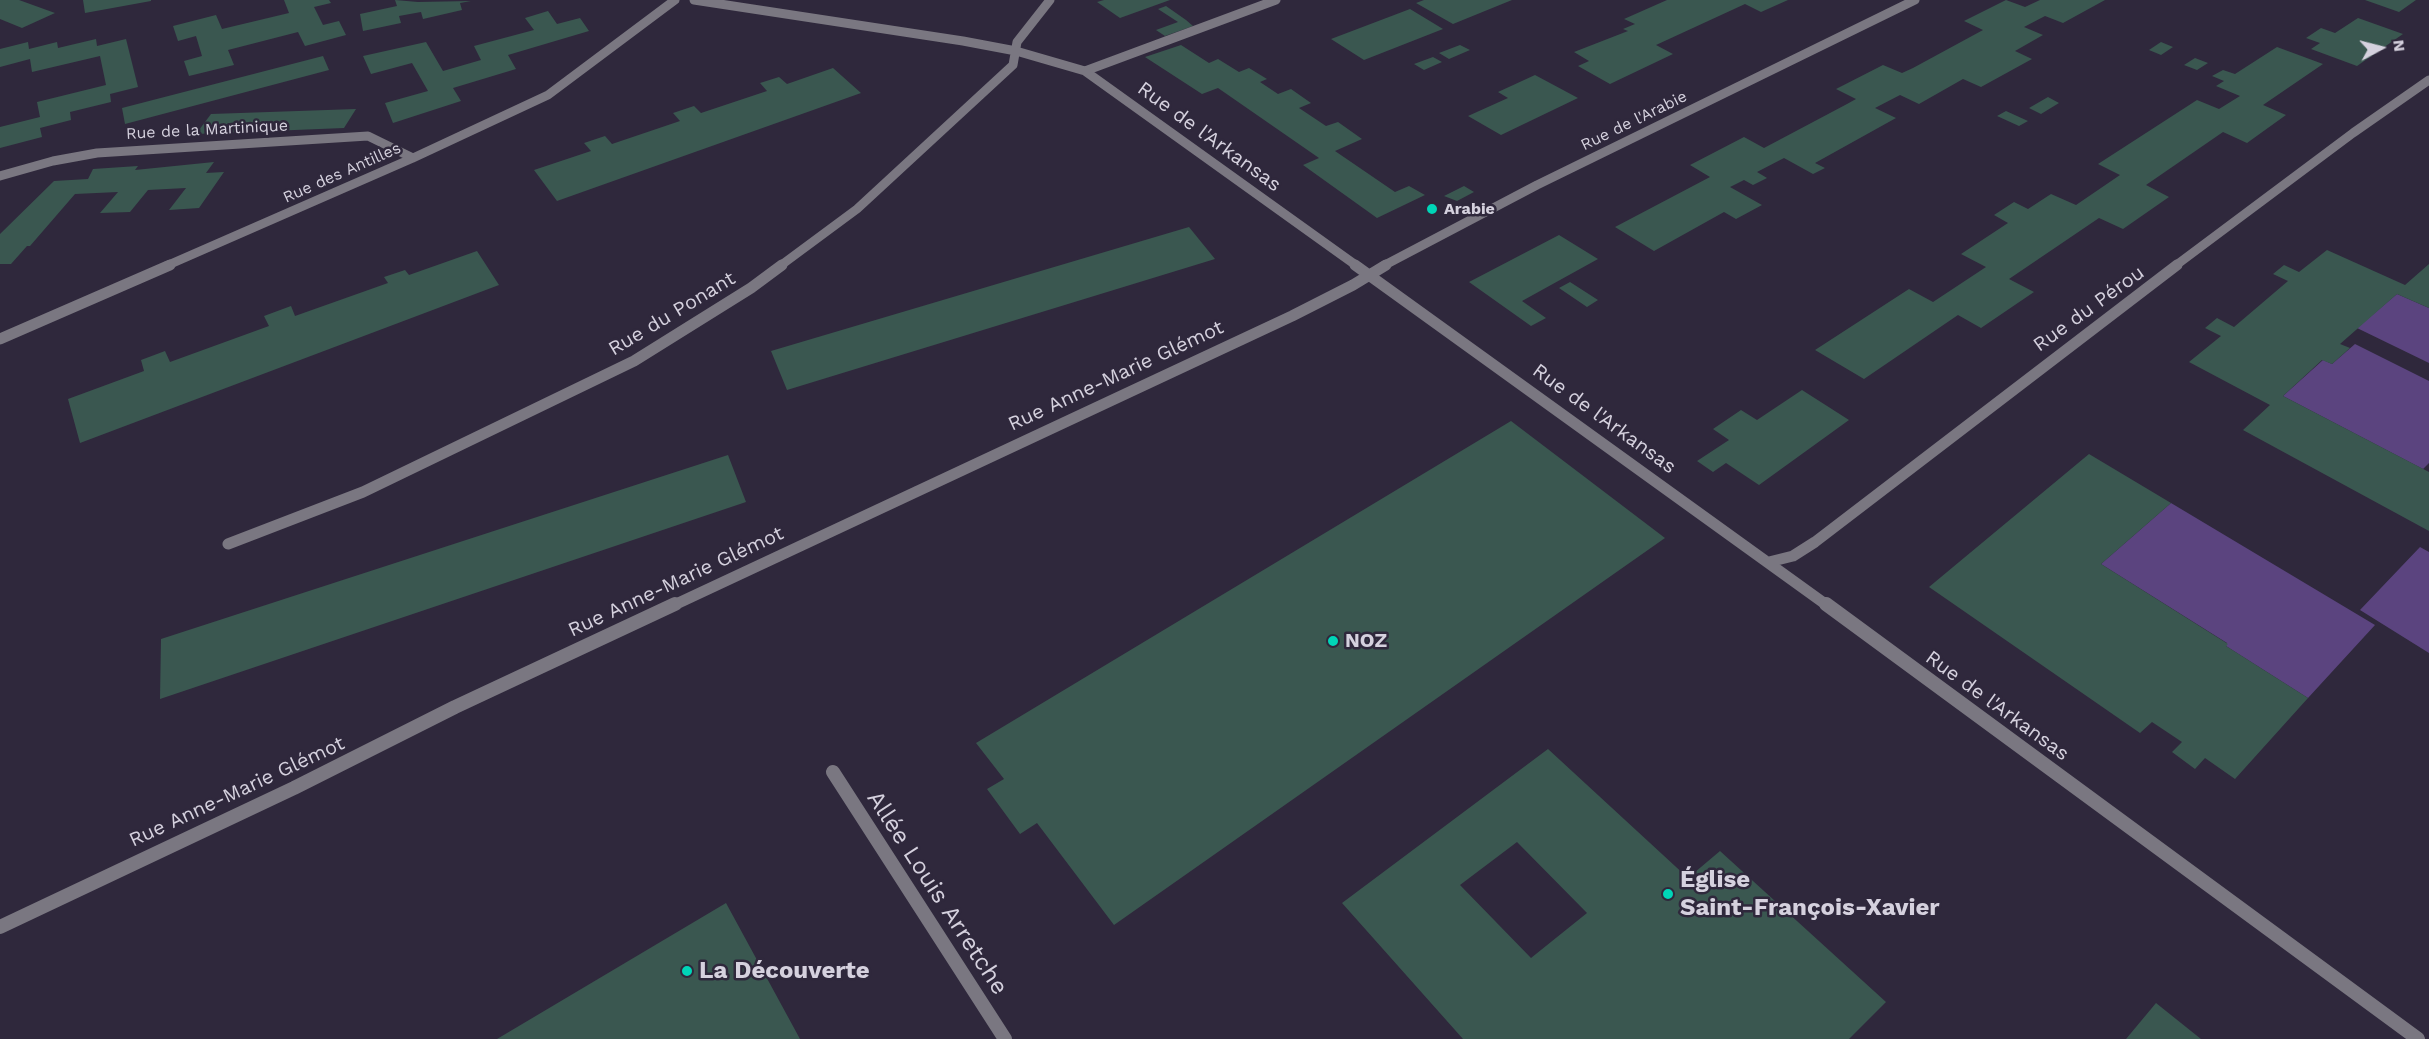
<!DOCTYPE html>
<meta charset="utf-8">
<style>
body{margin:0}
#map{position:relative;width:2429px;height:1039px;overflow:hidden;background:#2f283c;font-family:"Work Sans",sans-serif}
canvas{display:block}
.north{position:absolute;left:2351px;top:18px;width:60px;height:60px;-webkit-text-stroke:4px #2f283c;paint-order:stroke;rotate:83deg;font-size:16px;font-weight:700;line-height:24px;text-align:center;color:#d5d1de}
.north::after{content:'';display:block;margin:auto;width:21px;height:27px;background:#d5d1de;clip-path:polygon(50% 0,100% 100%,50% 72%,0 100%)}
</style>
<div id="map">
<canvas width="2429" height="1039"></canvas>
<div class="north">N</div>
</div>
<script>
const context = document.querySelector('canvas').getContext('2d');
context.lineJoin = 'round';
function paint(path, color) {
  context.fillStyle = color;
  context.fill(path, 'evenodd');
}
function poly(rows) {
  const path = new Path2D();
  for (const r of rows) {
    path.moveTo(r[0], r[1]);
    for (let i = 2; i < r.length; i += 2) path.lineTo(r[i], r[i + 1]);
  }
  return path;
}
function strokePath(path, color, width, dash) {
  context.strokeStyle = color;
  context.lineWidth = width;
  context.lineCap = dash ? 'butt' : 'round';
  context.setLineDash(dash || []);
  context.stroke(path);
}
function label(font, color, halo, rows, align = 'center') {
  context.font = font + ' "Work Sans",sans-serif';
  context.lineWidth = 5;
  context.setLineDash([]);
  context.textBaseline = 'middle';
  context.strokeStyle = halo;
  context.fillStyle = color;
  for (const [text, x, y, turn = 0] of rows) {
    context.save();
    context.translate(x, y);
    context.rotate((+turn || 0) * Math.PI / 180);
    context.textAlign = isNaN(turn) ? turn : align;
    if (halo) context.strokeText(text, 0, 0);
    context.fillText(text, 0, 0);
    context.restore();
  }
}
paint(poly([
 [2397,294,2429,308,2429,363,2357,328],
 [2355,344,2429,381,2429,463,2423,469,2283,396,2323,360,2332,364],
 [2171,503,2375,625,2308,698,2226,646,2227,643,2101,564],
 [2420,547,2429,552,2429,653,2360,610]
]), '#5b447f');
paint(poly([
 [0,0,19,0,55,13,22,28,0,19],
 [83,0,151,0,151,1,85,13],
 [284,0,329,0,331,3,314,7,323,25,339,21,346,35,305,46,298,32,228,50,234,65,189,76,184,61,202,56,196,36,178,41,173,26,216,15,222,29,289,13],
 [395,0,418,2,471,1,460,3,462,10,423,19,421,12,399,16,401,23,363,31,360,14,397,6],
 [1104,0,1170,0,1120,18,1097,2],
 [1424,0,1512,0,1453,24,1416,3],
 [1667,0,1788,0,1761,12,1745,4,1656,45,1673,54,1610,84,1578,66,1589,61,1574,52,1628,31,1623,29,1635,24,1624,19],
 [2006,0,2025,7,2040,0,2105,0,2063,23,2045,16,2024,27,2043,35,2015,51,2032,59,1981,87,1963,79,1919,104,1900,95,1875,108,1896,118,1815,163,1825,168,1813,174,1784,158,1757,172,1767,178,1753,185,1744,180,1730,187,1762,205,1736,219,1724,212,1654,251,1615,227,1710,177,1690,165,1744,137,1764,148,1847,104,1856,99,1836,89,1883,65,1902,73,1913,68,1983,30,1964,21],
 [2365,0,2416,0,2399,12],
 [1166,6,1186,20,1193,26,1165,36,1156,30,1178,22,1158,9],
 [1410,9,1443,29,1364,60,1331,39],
 [548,11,557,24,580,18,589,31,508,55,516,69,453,88,461,101,393,123,385,103,428,91,412,63,371,74,363,56,426,42,443,71,481,60,474,46,534,30,525,18],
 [2358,18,2403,34,2357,66,2311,49,2320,43,2306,38,2321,28,2335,33],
 [96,39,97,46,126,39,138,87,110,94,111,102,70,112,71,120,40,128,42,137,0,148,0,127,40,117,37,102,106,85,100,56,32,72,30,59,0,67,0,49,28,42,29,49,57,42,58,48],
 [2161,42,2173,47,2161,55,2149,50],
 [1181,45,1209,63,1218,59,1239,72,1249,68,1267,79,1260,82,1278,94,1291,89,1311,103,1299,108,1326,126,1338,122,1362,139,1335,151,1395,192,1409,186,1425,195,1377,218,1303,165,1319,158,1218,88,1202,94,1145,57],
 [1460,45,1470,50,1449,59,1439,53],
 [2277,47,2323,64,2263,105,2286,115,2247,143,2223,132,2146,185,2169,197,2123,229,2099,218,2009,279,2034,292,1981,328,1958,315,1864,379,1815,350,1909,289,1933,302,1986,267,1961,254,2008,223,1994,215,2014,202,2028,209,2051,194,2076,205,2120,175,2098,164,2197,100,2219,109,2240,96,2216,86,2224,81,2212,76,2223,70,2235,74],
 [323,56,329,70,125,124,122,108],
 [1433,57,1442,62,1424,70,1414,64],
 [2195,58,2208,63,2197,70,2184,65],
 [833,68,861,93,557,201,534,170,591,151,584,143,605,136,612,144,680,121,673,113,694,106,701,113,767,91,760,83,779,77,787,84],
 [1535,75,1578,98,1501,135,1468,116,1508,98,1498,92],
 [2048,97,2059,103,2041,114,2029,108],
 [356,109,344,128,196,134,211,114],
 [2006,111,2028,121,2019,126,1997,116],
 [214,162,206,173,224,172,199,208,169,210,186,188,148,190,130,212,100,213,118,192,75,194,30,246,27,246,11,264,0,264,0,234,54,181,88,179,93,169,138,166,135,170],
 [1464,186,1474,192,1457,201,1444,196],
 [1189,227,1215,259,787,390,771,351],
 [1559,235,1598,259,1522,301,1546,318,1531,326,1469,282],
 [2327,250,2405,285,2429,264,2429,308,2397,294,2340,344,2350,348,2332,364,2322,360,2283,396,2429,472,2429,531,2243,430,2270,405,2189,362,2221,336,2205,328,2217,318,2234,327,2288,281,2273,274,2284,265,2299,272],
 [477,251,499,285,80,443,68,399,144,371,141,360,165,351,170,362,269,326,264,316,291,306,295,316,388,283,384,277,405,270,409,275],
 [1570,282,1598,300,1587,307,1559,288],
 [1802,390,1849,420,1759,485,1726,463,1713,472,1697,461,1729,440,1713,429,1741,410,1757,420],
 [1511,421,1665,538,1114,925,1037,823,1020,834,987,789,1004,779,976,743],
 [2089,454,2171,503,2101,564,2228,644,2226,646,2308,698,2235,779,2205,758,2195,769,2172,752,2182,742,2152,722,2140,733,1929,587],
 [728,455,746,502,160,699,161,639],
 [1548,749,1688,878,1720,851,1886,1002,1849,1039,1463,1039,1342,903],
 [1517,842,1587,913,1531,958,1460,885],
 [726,903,800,1039,497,1039],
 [2156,1003,2201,1039,2126,1039]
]), '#3a5750');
strokePath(poly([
 [694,0,963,41,1016,51,1085,71,1357,266],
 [1085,71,1276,0],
 [0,176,53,161,97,153,368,136,413,158],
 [166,266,413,158,548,95,675,0],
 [780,266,857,209,1013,65,1017,42,1050,0],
 [1383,266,1537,185,1915,0],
 [2175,266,2353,133,2429,80]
]), '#7a7781', 9);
strokePath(poly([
 [1355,265,1828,606],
 [0,339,170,265],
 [228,544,363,492,634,361,751,288,782,265],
 [1769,562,1793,556,1815,542,2177,265],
 [672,606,1292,316,1353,285,1386,265]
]), '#7a7781', 11);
strokePath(poly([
 [1826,604,2418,1039],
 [833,772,1005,1039],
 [0,927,294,788,455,707,675,604]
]), '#7a7781', 14);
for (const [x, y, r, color] of [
 [1432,209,6,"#00d5b7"],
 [1333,641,6,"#00d5b7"],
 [1668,894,6,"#00d5b7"],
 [687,971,6,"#00d5b7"]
]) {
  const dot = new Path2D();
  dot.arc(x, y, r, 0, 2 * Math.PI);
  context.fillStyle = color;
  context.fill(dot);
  strokePath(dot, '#2f283c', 2);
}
label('16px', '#d5d1de', '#2f283c', [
 ["Rue de l'Arabie",1634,121,-26],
 ["Rue de la Martinique",207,130,-3],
 ["Rue des Antilles",342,173,-24]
]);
label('bold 16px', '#d5d1de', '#2f283c', [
 ["Arabie",1444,209]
], 'left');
label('20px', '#d5d1de', '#2f283c', [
 ["Rue de l'Arkansas",1209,137,36],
 ["Rue du Pérou",2089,309,-36],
 ["Rue du Ponant",672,314,-31],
 ["Rue Anne-Marie Glémot",1116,376,-25],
 ["Rue de l'Arkansas",1604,419,36],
 ["Rue Anne-Marie Glémot",676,582,-25],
 ["Rue de l'Arkansas",1997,706,36],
 ["Rue Anne-Marie Glémot",237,792,-25]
]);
label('bold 20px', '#d5d1de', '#2f283c', [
 ["NOZ",1345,641]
], 'left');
label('bold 24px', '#d5d1de', '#2f283c', [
 ["Église",1680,880],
 ["Saint-François-Xavier",1680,908],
 ["La Découverte",699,971]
], 'left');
label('24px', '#d5d1de', '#2f283c', [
 ["Allée Louis Arretche",937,893,57]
]);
</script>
